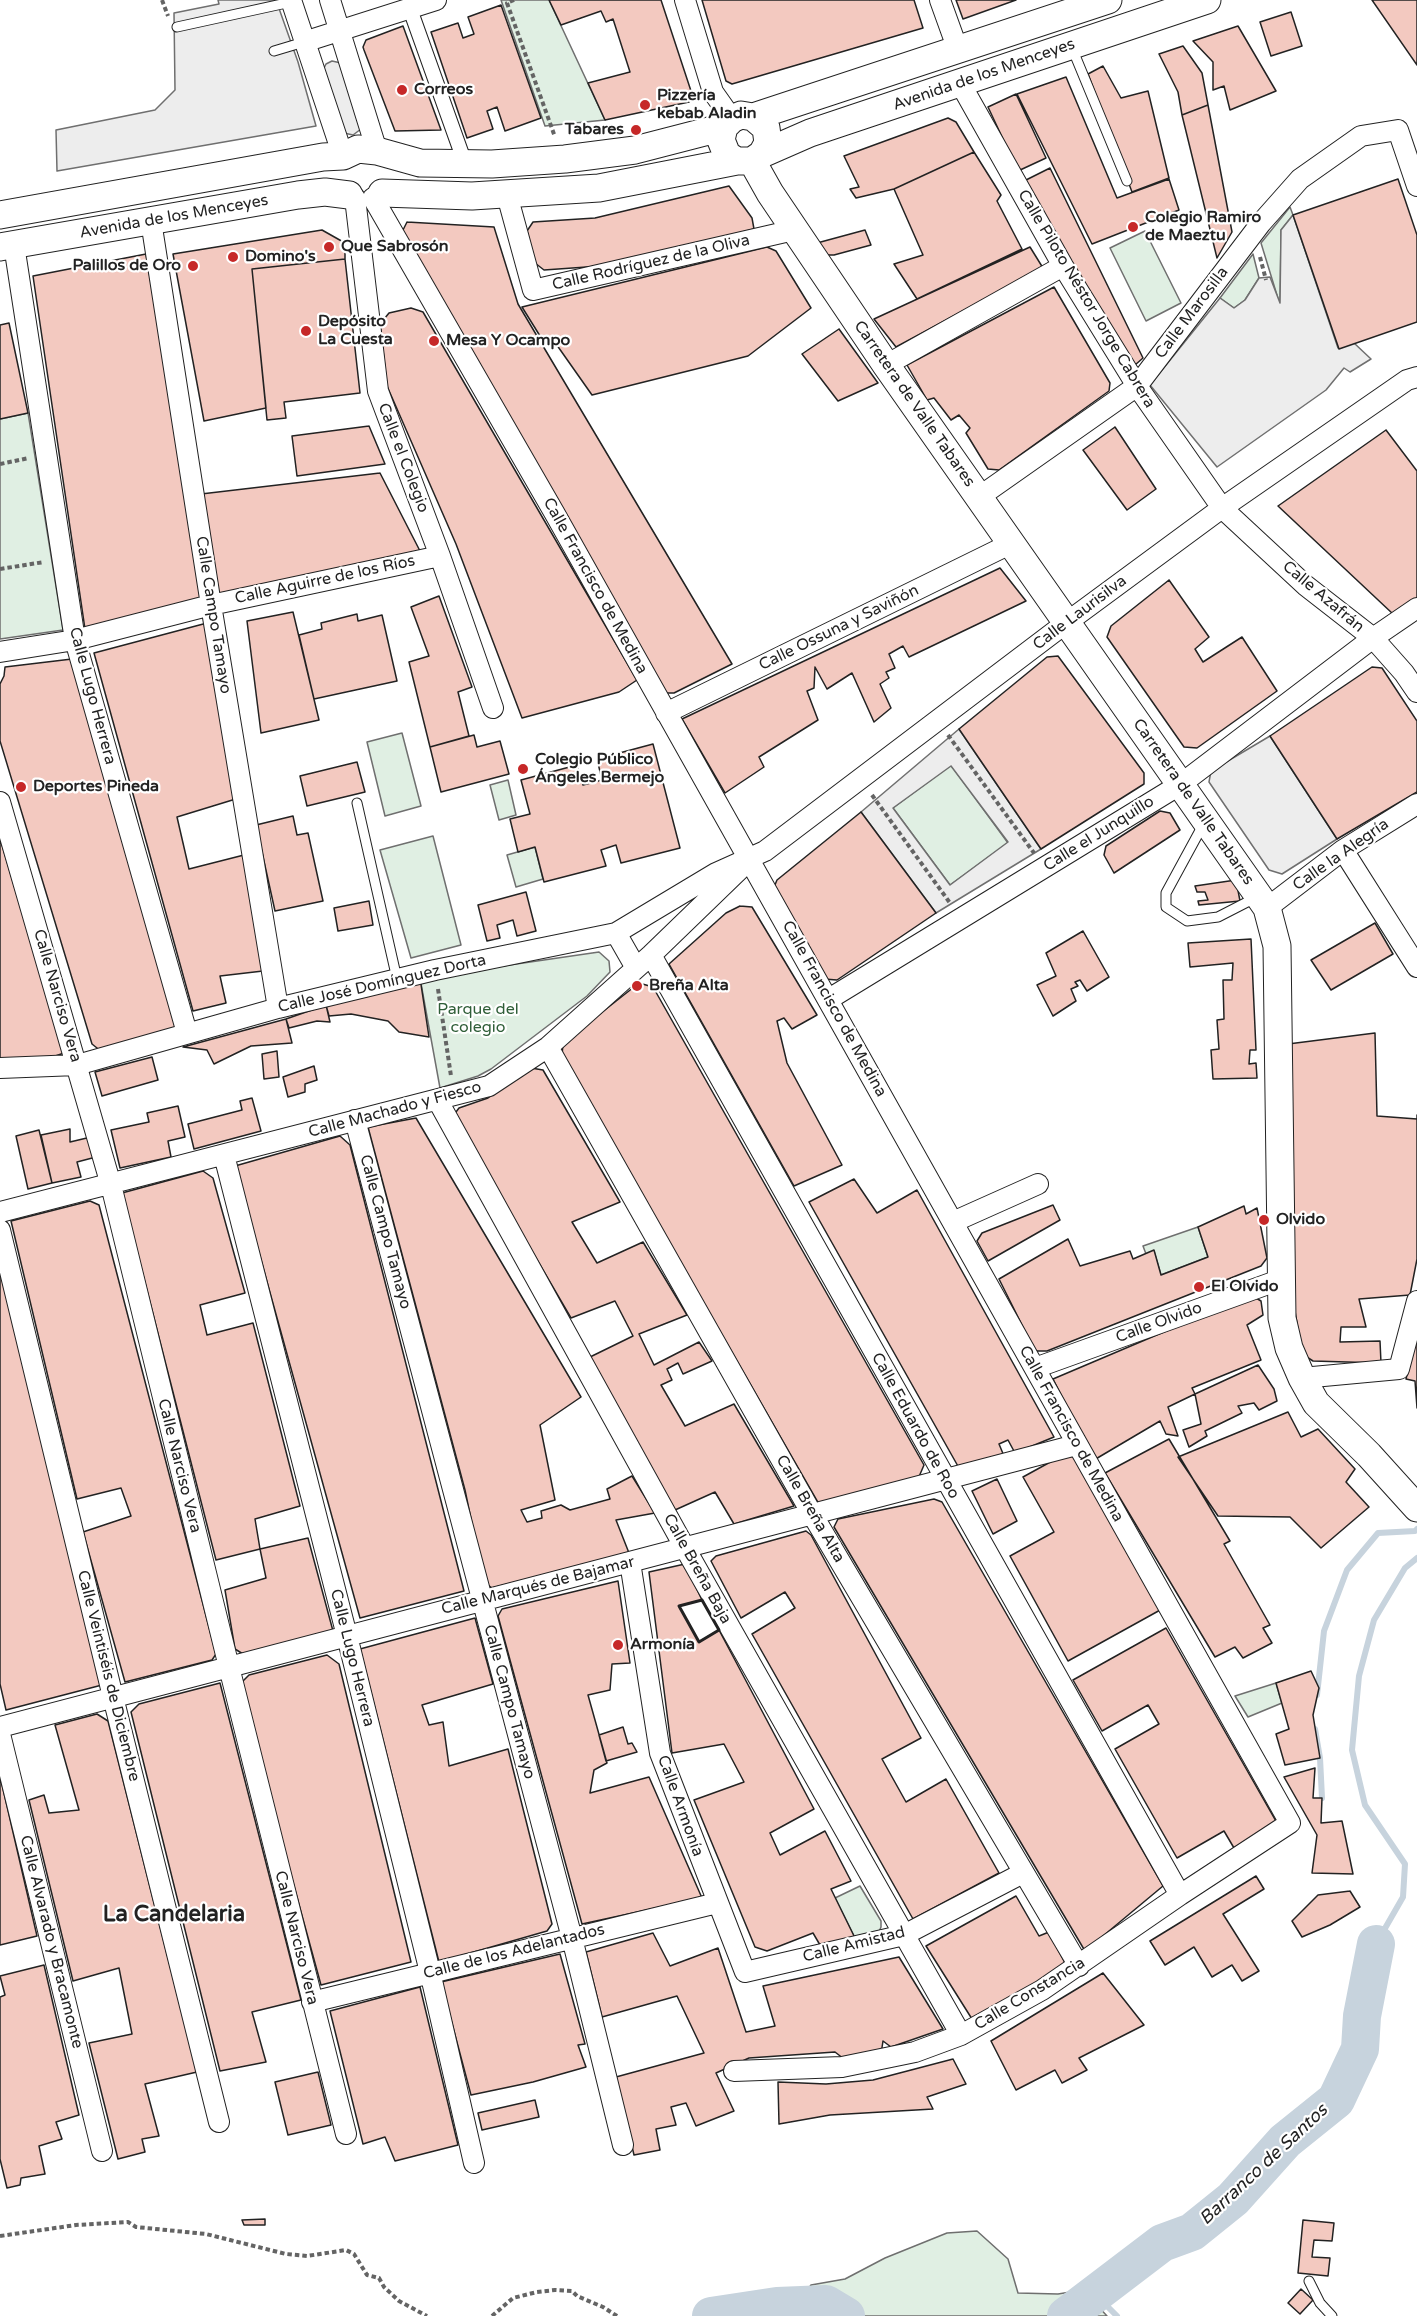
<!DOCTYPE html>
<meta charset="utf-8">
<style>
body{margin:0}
canvas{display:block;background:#fff}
</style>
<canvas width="1417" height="2316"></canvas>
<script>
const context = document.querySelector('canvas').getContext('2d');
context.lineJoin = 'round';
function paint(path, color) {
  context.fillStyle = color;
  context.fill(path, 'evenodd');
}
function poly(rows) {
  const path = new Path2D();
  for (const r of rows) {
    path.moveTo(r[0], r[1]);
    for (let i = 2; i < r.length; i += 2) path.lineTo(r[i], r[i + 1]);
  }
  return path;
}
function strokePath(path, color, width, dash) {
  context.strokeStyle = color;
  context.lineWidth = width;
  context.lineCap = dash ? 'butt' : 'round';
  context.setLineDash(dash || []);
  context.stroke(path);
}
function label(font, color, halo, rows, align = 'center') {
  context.font = font + ' "Varela Round",sans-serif';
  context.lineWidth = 4.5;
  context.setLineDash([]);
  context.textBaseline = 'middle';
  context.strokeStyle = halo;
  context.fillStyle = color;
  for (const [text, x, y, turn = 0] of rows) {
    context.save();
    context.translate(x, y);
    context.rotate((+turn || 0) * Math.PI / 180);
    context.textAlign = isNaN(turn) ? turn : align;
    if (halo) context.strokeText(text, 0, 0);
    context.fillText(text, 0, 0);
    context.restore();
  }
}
const green = poly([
 [501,0,549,0,605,120,545,126,501,0],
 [1290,207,1293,215,1281,230,1280,305,1261,243,1290,207],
 [1145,231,1181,303,1146,321,1110,248,1145,231],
 [1253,254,1259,278,1245,300,1234,308,1220,298,1253,254],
 [28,413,63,630,0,639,0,419,28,413],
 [402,733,421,806,385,816,367,742,402,733],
 [951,765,1008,843,950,885,893,808,951,765],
 [508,780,516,815,499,820,490,785,508,780],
 [433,836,461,945,411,958,380,850,433,836],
 [535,847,543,879,516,887,507,855,535,847],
 [599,952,609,961,610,972,587,996,491,1069,478,1076,440,1088,420,978,599,952],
 [1198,1227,1208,1257,1161,1275,1154,1251,1146,1254,1143,1246,1198,1227],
 [1276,1683,1282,1703,1248,1717,1235,1696,1276,1683],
 [860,1886,881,1921,881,1927,879,1932,855,1938,835,1898,860,1886],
 [977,2231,1008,2259,1018,2293,1058,2294,1083,2290,1107,2316,789,2316,811,2285,845,2279,885,2258,947,2233,977,2231]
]);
paint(green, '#e0efe3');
strokePath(green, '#6f6f6f', 1.5);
const parking = poly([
 [218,0,276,0,298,62,316,126,57,171,56,130,155,110,175,90,174,13,219,4,218,0],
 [332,61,341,63,361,129,353,135,344,133,323,70,326,64,332,61],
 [1293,215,1338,348,1354,343,1371,359,1350,372,1344,368,1326,390,1217,467,1150,385,1220,298,1234,308,1245,300,1259,278,1270,277,1280,303,1281,230,1293,215],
 [959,729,1041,849,936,913,861,812,959,729],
 [951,766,1008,842,950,885,893,808,951,766],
 [1270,736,1337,839,1282,874,1269,870,1209,782,1211,771,1270,736]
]);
paint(parking, '#ededed');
strokePath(parking, '#6f6f6f', 1.5);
strokePath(poly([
 [1317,1695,1324,1631,1347,1570,1378,1533,1415,1531,1417,1529],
 [1315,1729,1320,1758,1322,1798],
 [1376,1944,1403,1897,1405,1864,1365,1805,1352,1750,1359,1676,1374,1620,1405,1568,1417,1558],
 [1095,2294,1117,2316]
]), '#c7d3dd', 6);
strokePath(poly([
 [711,2316,777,2306,826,2304,846,2316],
 [1066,2316,1162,2243,1192,2232,1233,2199,1285,2141,1336,2100,1360,2049,1362,2016,1376,1944]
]), '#c7d3dd', 38);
const building = poly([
 [549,0,661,0,691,91,689,102,605,120,588,83,630,72,613,19,606,22,601,11,561,25,549,0],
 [702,0,914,0,923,28,732,84,726,81,702,0],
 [956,0,1016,0,963,19,956,0],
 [1372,0,1417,0,1417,65,1372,0],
 [501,5,541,118,505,131,497,107,487,111,493,129,467,138,431,32,458,23,463,38,474,34,468,17,501,5],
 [1291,12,1302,46,1271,56,1260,22,1291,12],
 [403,26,441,130,395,131,364,50,363,47,366,40,403,26],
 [1238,26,1276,91,1230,110,1224,86,1213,90,1213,62,1193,41,1238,26],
 [1183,46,1202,73,1208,105,1182,115,1178,92,1159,54,1183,46],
 [1103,66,1121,98,1148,91,1169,178,1132,192,1088,74,1103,66],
 [1066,77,1117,198,1169,179,1179,210,1092,244,1017,94,1066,77],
 [1016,94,1046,158,1018,171,988,107,1016,94],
 [1208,105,1232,232,1217,258,1182,115,1208,105],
 [948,118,956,122,974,152,894,189,856,198,850,189,859,187,844,156,948,118],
 [974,152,1001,195,997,201,1022,249,917,299,894,264,923,255,894,189,974,152],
 [1050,168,1143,358,1135,365,1022,182,1050,168],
 [1398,179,1417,235,1417,322,1339,349,1293,215,1398,179],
 [729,186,752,218,754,229,615,265,544,270,535,263,527,231,533,222,595,218,729,186],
 [407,222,494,227,518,304,732,664,674,693,663,693,402,232,407,222],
 [322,230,345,243,345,259,252,269,266,408,204,421,173,254,322,230],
 [865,230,871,245,834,255,824,255,817,243,865,230],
 [767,247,776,251,811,308,748,356,592,395,554,341,545,344,522,307,767,247],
 [1030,247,1043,268,896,347,874,319,1030,247],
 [146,254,205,597,85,629,33,276,146,254],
 [345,259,360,393,284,402,286,418,267,420,252,269,345,259],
 [1054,287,1110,383,1109,391,999,470,988,469,966,433,970,428,959,415,951,420,934,398,927,400,907,365,1054,287],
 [411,308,423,312,637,680,619,692,522,718,456,544,387,386,380,324,389,313,411,308],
 [9,323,28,413,0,419,0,325,9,323],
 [839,329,878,383,838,401,802,354,839,329],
 [369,426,385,464,297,476,292,436,369,426],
 [1115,427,1156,489,1127,510,1083,450,1115,427],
 [1386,430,1417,471,1417,598,1393,614,1278,506,1386,430],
 [380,473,420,551,216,595,201,494,380,473],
 [1000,568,1026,601,909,657,903,646,889,654,895,668,886,672,889,678,880,684,891,708,874,722,852,673,827,689,815,667,814,688,807,691,818,720,759,757,764,767,725,793,682,719,1000,568],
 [1169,580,1209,637,1195,649,1203,662,1242,637,1277,691,1197,748,1184,747,1107,637,1111,626,1169,580],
 [439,596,472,687,458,692,469,736,430,747,409,662,429,656,411,607,439,596],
 [293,612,319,720,261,733,247,621,293,612],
 [357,614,358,621,382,615,397,681,314,699,299,635,322,629,321,623,357,614],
 [207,623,239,798,177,817,189,869,244,855,263,971,220,976,226,1003,193,1011,94,653,207,623],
 [1058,656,1144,773,1144,784,1041,849,959,729,1047,657,1058,656],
 [72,659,179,1024,169,1033,102,1052,92,1044,0,741,0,684,4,676,5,667,72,659],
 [1372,667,1382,668,1417,721,1417,792,1337,839,1270,736,1372,667],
 [474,735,477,747,500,741,509,774,441,792,430,747,474,735],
 [653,744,680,848,621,863,616,845,601,850,606,866,544,882,535,847,518,852,510,819,530,814,521,780,577,765,583,785,602,780,597,759,653,744],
 [357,762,365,792,307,806,300,776,357,762],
 [1160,811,1170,813,1180,830,1114,873,1104,855,1106,846,1160,811],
 [861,812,936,913,837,980,824,979,772,892,777,880,861,812],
 [293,816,297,835,308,833,323,901,275,911,256,825,293,816],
 [0,838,64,1053,38,1062,0,1058,0,838],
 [1236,880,1240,901,1199,905,1198,901,1208,900,1205,892,1197,892,1195,886,1236,880],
 [526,892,536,931,517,936,513,920,497,925,500,938,487,941,478,905,526,892],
 [369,901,373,925,338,931,334,908,369,901],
 [740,906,752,907,817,1015,792,1029,784,1018,777,1021,787,1063,842,1165,794,1186,669,964,726,913,740,906],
 [1375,923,1393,954,1331,990,1311,960,1375,923],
 [1083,931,1109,977,1087,991,1080,980,1075,982,1078,986,1071,989,1076,1001,1053,1016,1037,985,1056,976,1046,953,1083,931],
 [1251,939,1256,1050,1250,1050,1249,1064,1256,1063,1257,1078,1213,1079,1211,1050,1219,1049,1217,1020,1224,1019,1223,980,1232,980,1233,963,1190,967,1188,943,1251,939],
 [420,978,429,1037,399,1032,388,1021,351,1014,329,1016,326,1005,420,978],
 [639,983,653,987,924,1465,918,1479,819,1504,562,1056,563,1043,639,983],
 [326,1005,330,1022,317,1021,289,1028,286,1019,326,1005],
 [286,1019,292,1043,251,1046,214,1064,207,1050,183,1047,286,1019],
 [1375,1033,1377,1116,1417,1119,1417,1115,1417,1259,1410,1295,1359,1299,1366,1327,1341,1327,1340,1342,1380,1341,1381,1363,1313,1361,1302,1354,1294,1305,1288,1044,1375,1033],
 [277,1051,279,1077,264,1079,262,1054,277,1051],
 [152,1057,158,1080,102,1096,95,1072,152,1057],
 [314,1066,317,1080,305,1084,305,1092,288,1097,283,1077,314,1066],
 [531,1068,543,1070,620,1202,572,1222,597,1263,643,1242,687,1315,639,1334,654,1365,699,1342,712,1361,683,1374,678,1363,667,1369,672,1380,661,1385,685,1426,734,1404,794,1506,734,1524,715,1492,675,1510,588,1358,633,1336,615,1301,571,1318,453,1116,459,1108,488,1098,531,1068],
 [252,1098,261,1131,194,1149,188,1124,242,1110,240,1101,252,1098],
 [178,1106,185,1137,168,1141,171,1157,120,1168,111,1130,149,1122,147,1113,178,1106],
 [416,1118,581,1397,540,1425,555,1500,521,1510,527,1522,542,1518,541,1511,561,1505,570,1510,610,1499,607,1489,632,1476,655,1513,616,1520,629,1553,492,1588,484,1582,465,1490,368,1127,416,1118],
 [70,1129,70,1142,91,1137,96,1157,77,1162,81,1177,52,1183,41,1135,70,1129],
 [39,1130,52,1183,28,1189,16,1136,39,1130],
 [340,1136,350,1145,464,1591,360,1618,235,1166,340,1136],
 [203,1171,213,1178,245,1293,200,1305,207,1335,253,1323,300,1506,255,1519,260,1549,216,1560,122,1193,203,1171],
 [854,1179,877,1213,917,1190,1054,1437,1015,1453,1008,1440,999,1444,1004,1456,959,1468,809,1202,854,1179],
 [90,1201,99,1205,216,1654,212,1660,125,1682,83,1532,131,1516,121,1488,77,1499,11,1221,90,1201],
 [1053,1205,1060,1220,988,1261,977,1241,982,1233,1053,1205],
 [1244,1206,1246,1214,1257,1208,1267,1258,1261,1266,1047,1351,1035,1351,999,1279,1068,1239,1080,1266,1130,1251,1133,1259,1154,1250,1161,1275,1208,1257,1198,1227,1244,1206],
 [0,1266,102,1685,6,1710,0,1684,0,1266],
 [1251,1295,1261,1301,1263,1315,1247,1325,1261,1360,1192,1388,1195,1394,1168,1407,1178,1436,1166,1434,1160,1421,1094,1460,1053,1379,1251,1295],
 [1417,1332,1417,1408,1415,1381,1406,1379,1417,1332],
 [1258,1365,1274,1389,1277,1401,1259,1410,1254,1403,1238,1406,1242,1413,1205,1431,1207,1436,1189,1447,1183,1430,1201,1424,1195,1394,1258,1365],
 [1288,1412,1301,1437,1318,1429,1355,1469,1346,1482,1369,1507,1321,1548,1290,1517,1218,1516,1178,1457,1288,1412],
 [1169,1439,1230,1541,1224,1544,1270,1625,1263,1628,1272,1643,1243,1658,1235,1647,1215,1657,1105,1473,1169,1439],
 [1074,1449,1162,1609,1068,1661,1010,1556,1054,1532,1023,1477,1074,1449],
 [997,1479,1017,1521,993,1534,972,1491,997,1479],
 [934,1499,942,1502,1163,1886,1085,1951,834,1527,838,1519,934,1499],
 [806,1531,811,1535,921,1738,882,1759,906,1802,946,1779,999,1873,913,1919,752,1634,795,1608,785,1592,741,1618,711,1561,716,1556,806,1531],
 [308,1538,333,1631,243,1654,235,1649,225,1590,266,1578,260,1549,308,1538],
 [685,1564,702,1600,679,1606,699,1642,719,1630,814,1809,770,1833,780,1855,825,1831,851,1881,831,1889,855,1938,820,1945,813,1933,767,1951,755,1947,694,1800,744,1782,724,1744,672,1753,649,1572,685,1564],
 [618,1581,630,1663,612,1664,610,1690,588,1695,607,1763,594,1770,590,1793,649,1777,702,1898,582,1924,498,1616,502,1609,618,1581],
 [475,1618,493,1684,422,1705,429,1725,443,1722,449,1766,508,1749,552,1924,547,1931,439,1962,360,1649,475,1618],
 [1166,1628,1277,1823,1234,1848,1224,1831,1177,1858,1115,1749,1159,1724,1148,1705,1102,1731,1073,1680,1166,1628],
 [327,1655,339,1664,411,1962,321,1985,239,1685,249,1675,327,1655],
 [1311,1671,1319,1688,1313,1715,1320,1758,1285,1765,1276,1734,1289,1729,1276,1683,1311,1671],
 [220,1683,301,2000,252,2012,266,2062,220,2071,131,1712,139,1704,220,1683],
 [97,1714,108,1721,197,2072,145,2084,159,2136,142,2139,145,2152,118,2159,89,2043,132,2034,119,1968,73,1981,29,1800,44,1795,49,1813,79,1810,55,1725,97,1714],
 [623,1727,628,1744,632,1743,637,1752,606,1761,599,1735,623,1727],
 [1315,1768,1313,1798,1322,1798,1321,1823,1342,1821,1353,1874,1312,1873,1317,1835,1284,1777,1315,1768],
 [0,1776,37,1936,0,1945,0,1776],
 [1256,1876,1264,1889,1223,1914,1259,1971,1242,1981,1232,1965,1212,1977,1194,1947,1165,1965,1150,1941,1256,1876],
 [1350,1891,1360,1907,1330,1925,1302,1937,1292,1921,1318,1895,1350,1891],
 [1016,1896,1039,1936,1049,1932,1066,1965,1020,1997,972,2019,926,1946,1016,1896],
 [653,1933,670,1966,718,1948,746,2032,775,2026,763,1986,899,1957,943,2029,891,2047,883,2041,881,2054,844,2059,835,2052,749,2058,716,2073,734,2111,696,2126,686,2103,671,2107,676,2125,656,2129,660,2150,634,2155,616,2077,704,2053,677,1996,602,2017,586,1952,653,1933],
 [560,1954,585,2044,578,2045,586,2067,533,2082,471,2095,441,1982,560,1954],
 [44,1965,79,2115,56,2122,62,2139,39,2146,45,2174,21,2178,20,2185,7,2188,0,2159,0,1997,5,1995,0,1976,44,1965],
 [1103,1973,1144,2025,1079,2058,1087,2070,1062,2083,1055,2070,1016,2090,991,2041,1103,1973],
 [420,1987,458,2145,395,2161,385,2137,363,2144,330,2011,420,1987],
 [953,2059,966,2084,927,2097,933,2109,830,2115,779,2124,778,2082,826,2084,873,2080,953,2059],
 [318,2072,331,2125,288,2135,275,2082,318,2072],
 [535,2100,539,2117,482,2130,478,2113,535,2100],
 [265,2219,265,2225,244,2225,242,2220,265,2219],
 [1303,2220,1334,2223,1332,2241,1314,2240,1312,2257,1330,2258,1328,2276,1298,2273,1303,2220],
 [1301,2289,1313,2300,1300,2314,1288,2303,1301,2289]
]);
paint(building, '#f3c9c0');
strokePath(building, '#222', 1.5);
const service = poly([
 [177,27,291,2],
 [1072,48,1127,181],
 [274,51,304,42],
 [357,803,397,979],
 [1203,825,1166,893,1166,907,1187,921,1218,917,1257,897],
 [1309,2281,1320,2303,1332,2316]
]);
const pedestrian = poly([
 [410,9,465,163]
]);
const minor = poly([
 [291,0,343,156],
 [330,0,377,151],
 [685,0,713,92,732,119],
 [940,0,958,50],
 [304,42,436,0],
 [960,83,1063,266,1137,386,1222,508,1305,585,1373,638,1404,673,1417,692],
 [507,195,533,290,794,230],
 [355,198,378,391,440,556,493,708],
 [373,198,555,514,1290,1823,1180,1895,1042,1990,961,2035,915,2052,842,2067,734,2071],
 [151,221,211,605,278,1008],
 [14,245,75,640,187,1033],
 [886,365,1063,266],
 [979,497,1137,386,1261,223,1300,179,1361,136,1398,130,1417,186],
 [0,652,75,640,211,605,440,556],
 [666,713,1012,543],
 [0,802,111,1185,229,1667,346,2134],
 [1343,850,1417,967],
 [1267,908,1343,850,1417,804],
 [616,933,636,968],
 [651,955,1180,1895],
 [829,999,1181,784,1373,638,1417,608],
 [548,1047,812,1514,1079,1966],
 [0,1068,77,1065,278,1008,435,970,616,933,716,873,765,851,1066,623,1222,508,1407,380,1417,377],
 [438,1101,685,1548,961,2035],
 [355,1120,572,1938,623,2145],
 [224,1155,347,1636,430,1972,474,2163],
 [0,1212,489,1086,548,1047,651,955,742,867],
 [953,1222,1038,1184],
 [0,1230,113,1697,219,2122],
 [1035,1368,1282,1279],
 [1302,1378,1399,1369,1417,1301],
 [630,1562,660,1753,745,1972,904,1935,1023,1873],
 [0,1727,1076,1445],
 [0,1734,102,2151],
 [312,2002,717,1903]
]);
const secondary = poly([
 [753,117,1108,0],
 [762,154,810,133,1207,0],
 [752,161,770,193,886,365,1267,908,1277,946,1282,1318,1289,1348,1302,1378,1316,1403,1369,1455,1417,1508],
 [382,193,472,196,599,188,737,161,752,161,762,154,768,143,766,128,753,117,741,115,732,119,724,127,721,140,727,155,737,161],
 [0,215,323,157,343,156,358,149,377,151,420,163,492,164,565,159,635,150,724,127],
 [0,247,298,195,325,192,349,195]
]);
strokePath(service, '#222', 11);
strokePath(pedestrian, '#222', 16);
strokePath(minor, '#222', 22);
strokePath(secondary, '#222', 29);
strokePath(poly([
 [162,0,168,16],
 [514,0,507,3,555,137],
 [1260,257,1266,280],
 [0,464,29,458],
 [0,569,44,562],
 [948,735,1034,853],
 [872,795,950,903],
 [438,989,451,1076],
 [0,2236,76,2225,128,2222,136,2227,206,2234,286,2254,307,2256,346,2250,354,2254,367,2275,379,2278,384,2287,399,2301,427,2316],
 [492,2316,513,2298,537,2292,555,2290,572,2291,577,2296,603,2307,617,2316]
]), '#646464', 4, [4.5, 3]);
strokePath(service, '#fff', 9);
strokePath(pedestrian, '#fff', 14);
strokePath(minor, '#fff', 20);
strokePath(secondary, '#fff', 27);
strokePath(poly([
 [702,1600,719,1630,699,1642,679,1606,702,1600]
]), '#222', 3);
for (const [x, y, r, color] of [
 [402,90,6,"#c62828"],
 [645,105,6,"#c62828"],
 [636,130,6,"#c62828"],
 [1133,227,6,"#c62828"],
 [329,247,6,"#c62828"],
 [233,257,6,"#c62828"],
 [193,266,6,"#c62828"],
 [306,331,6,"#c62828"],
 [434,341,6,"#c62828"],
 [523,769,6,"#c62828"],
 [21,787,6,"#c62828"],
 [637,986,6,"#c62828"],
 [1264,1220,6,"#c62828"],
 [1199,1287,6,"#c62828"],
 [618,1645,6,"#c62828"]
]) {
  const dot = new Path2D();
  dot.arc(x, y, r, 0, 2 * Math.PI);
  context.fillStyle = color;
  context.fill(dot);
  strokePath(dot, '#fff', 2);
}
label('16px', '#222', '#fff', [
 ["Avenida de los Menceyes",984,75,-19],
 ["Avenida de los Menceyes",174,217,-10],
 ["Calle Rodríguez de la Oliva",651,263,-13],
 ["Calle Piloto Néstor Jorge Cabrera",1086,299,59],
 ["Calle Marosilla",1192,313,-53],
 ["Carretera de Valle Tabares",914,404,55],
 ["Calle el Colegio",403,458,69],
 ["Calle Aguirre de los Ríos",325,580,-12],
 ["Calle Francisco de Medina",595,586,61],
 ["Calle Azafrán",1323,597,40],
 ["Calle Laurisilva",1080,613,-37],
 ["Calle Campo Tamayo",213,615,81],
 ["Calle Ossuna y Saviñón",839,628,-26],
 ["Calle Lugo Herrera",92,696,75],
 ["Carretera de Valle Tabares",1193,802,55],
 ["Calle el Junquillo",1099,834,-32],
 ["Calle la Alegría",1341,855,-35],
 ["Calle José Domínguez Dorta",382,984,-13],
 ["Calle Narciso Vera",57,996,74],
 ["Calle Francisco de Medina",834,1009,61],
 ["Calle Machado y Fiesco",395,1110,-15],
 ["Calle Campo Tamayo",385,1232,75],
 ["Calle Olvido",1159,1323,-20],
 ["Calle Eduardo de Roo",915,1426,61],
 ["Calle Francisco de Medina",1071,1434,61],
 ["Calle Narciso Vera",179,1466,76],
 ["Calle Breña Alta",810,1509,60],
 ["Calle Breña Baja",697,1569,61],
 ["Calle Marqués de Bajamar",538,1586,-14],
 ["Calle Lugo Herrera",352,1658,76],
 ["Calle Veintiséis de Diciembre",108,1676,76],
 ["Calle Campo Tamayo",509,1702,75],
 ["Calle Armonía",680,1806,70],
 ["Calle Narciso Vera",296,1938,76],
 ["Calle Alvarado y Bracamonte",51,1942,76],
 ["Calle Amistad",854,1945,-14],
 ["Calle de los Adelantados",514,1952,-14],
 ["Calle Constancia",1030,1994,-31]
]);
label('bold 16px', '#222', '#fff', [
 ["Correos",414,90],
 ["Pizzería",657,96],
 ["kebab Aladin",657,114],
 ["Tabares",624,130,"right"],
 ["Colegio Ramiro",1145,218],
 ["de Maeztu",1145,236],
 ["Que Sabrosón",341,247],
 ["Domino's",245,257],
 ["Palillos de Oro",181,266,"right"],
 ["Depósito",318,322],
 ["La Cuesta",318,340],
 ["Mesa Y Ocampo",446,341],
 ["Colegio Público",535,760],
 ["Ángeles Bermejo",535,778],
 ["Deportes Pineda",33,787],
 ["Breña Alta",649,986],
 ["Olvido",1276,1220],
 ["El Olvido",1211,1287],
 ["Armonía",630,1645]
], 'left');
label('16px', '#2f5e38', '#fff', [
 ["Parque del",478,1010],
 ["colegio",478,1028]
]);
label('italic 18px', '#222', '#fff', [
 ["Barranco de Santos",1264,2165,-43]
]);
label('bold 22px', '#222', '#fff', [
 ["La Candelaria",174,1915]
]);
</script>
